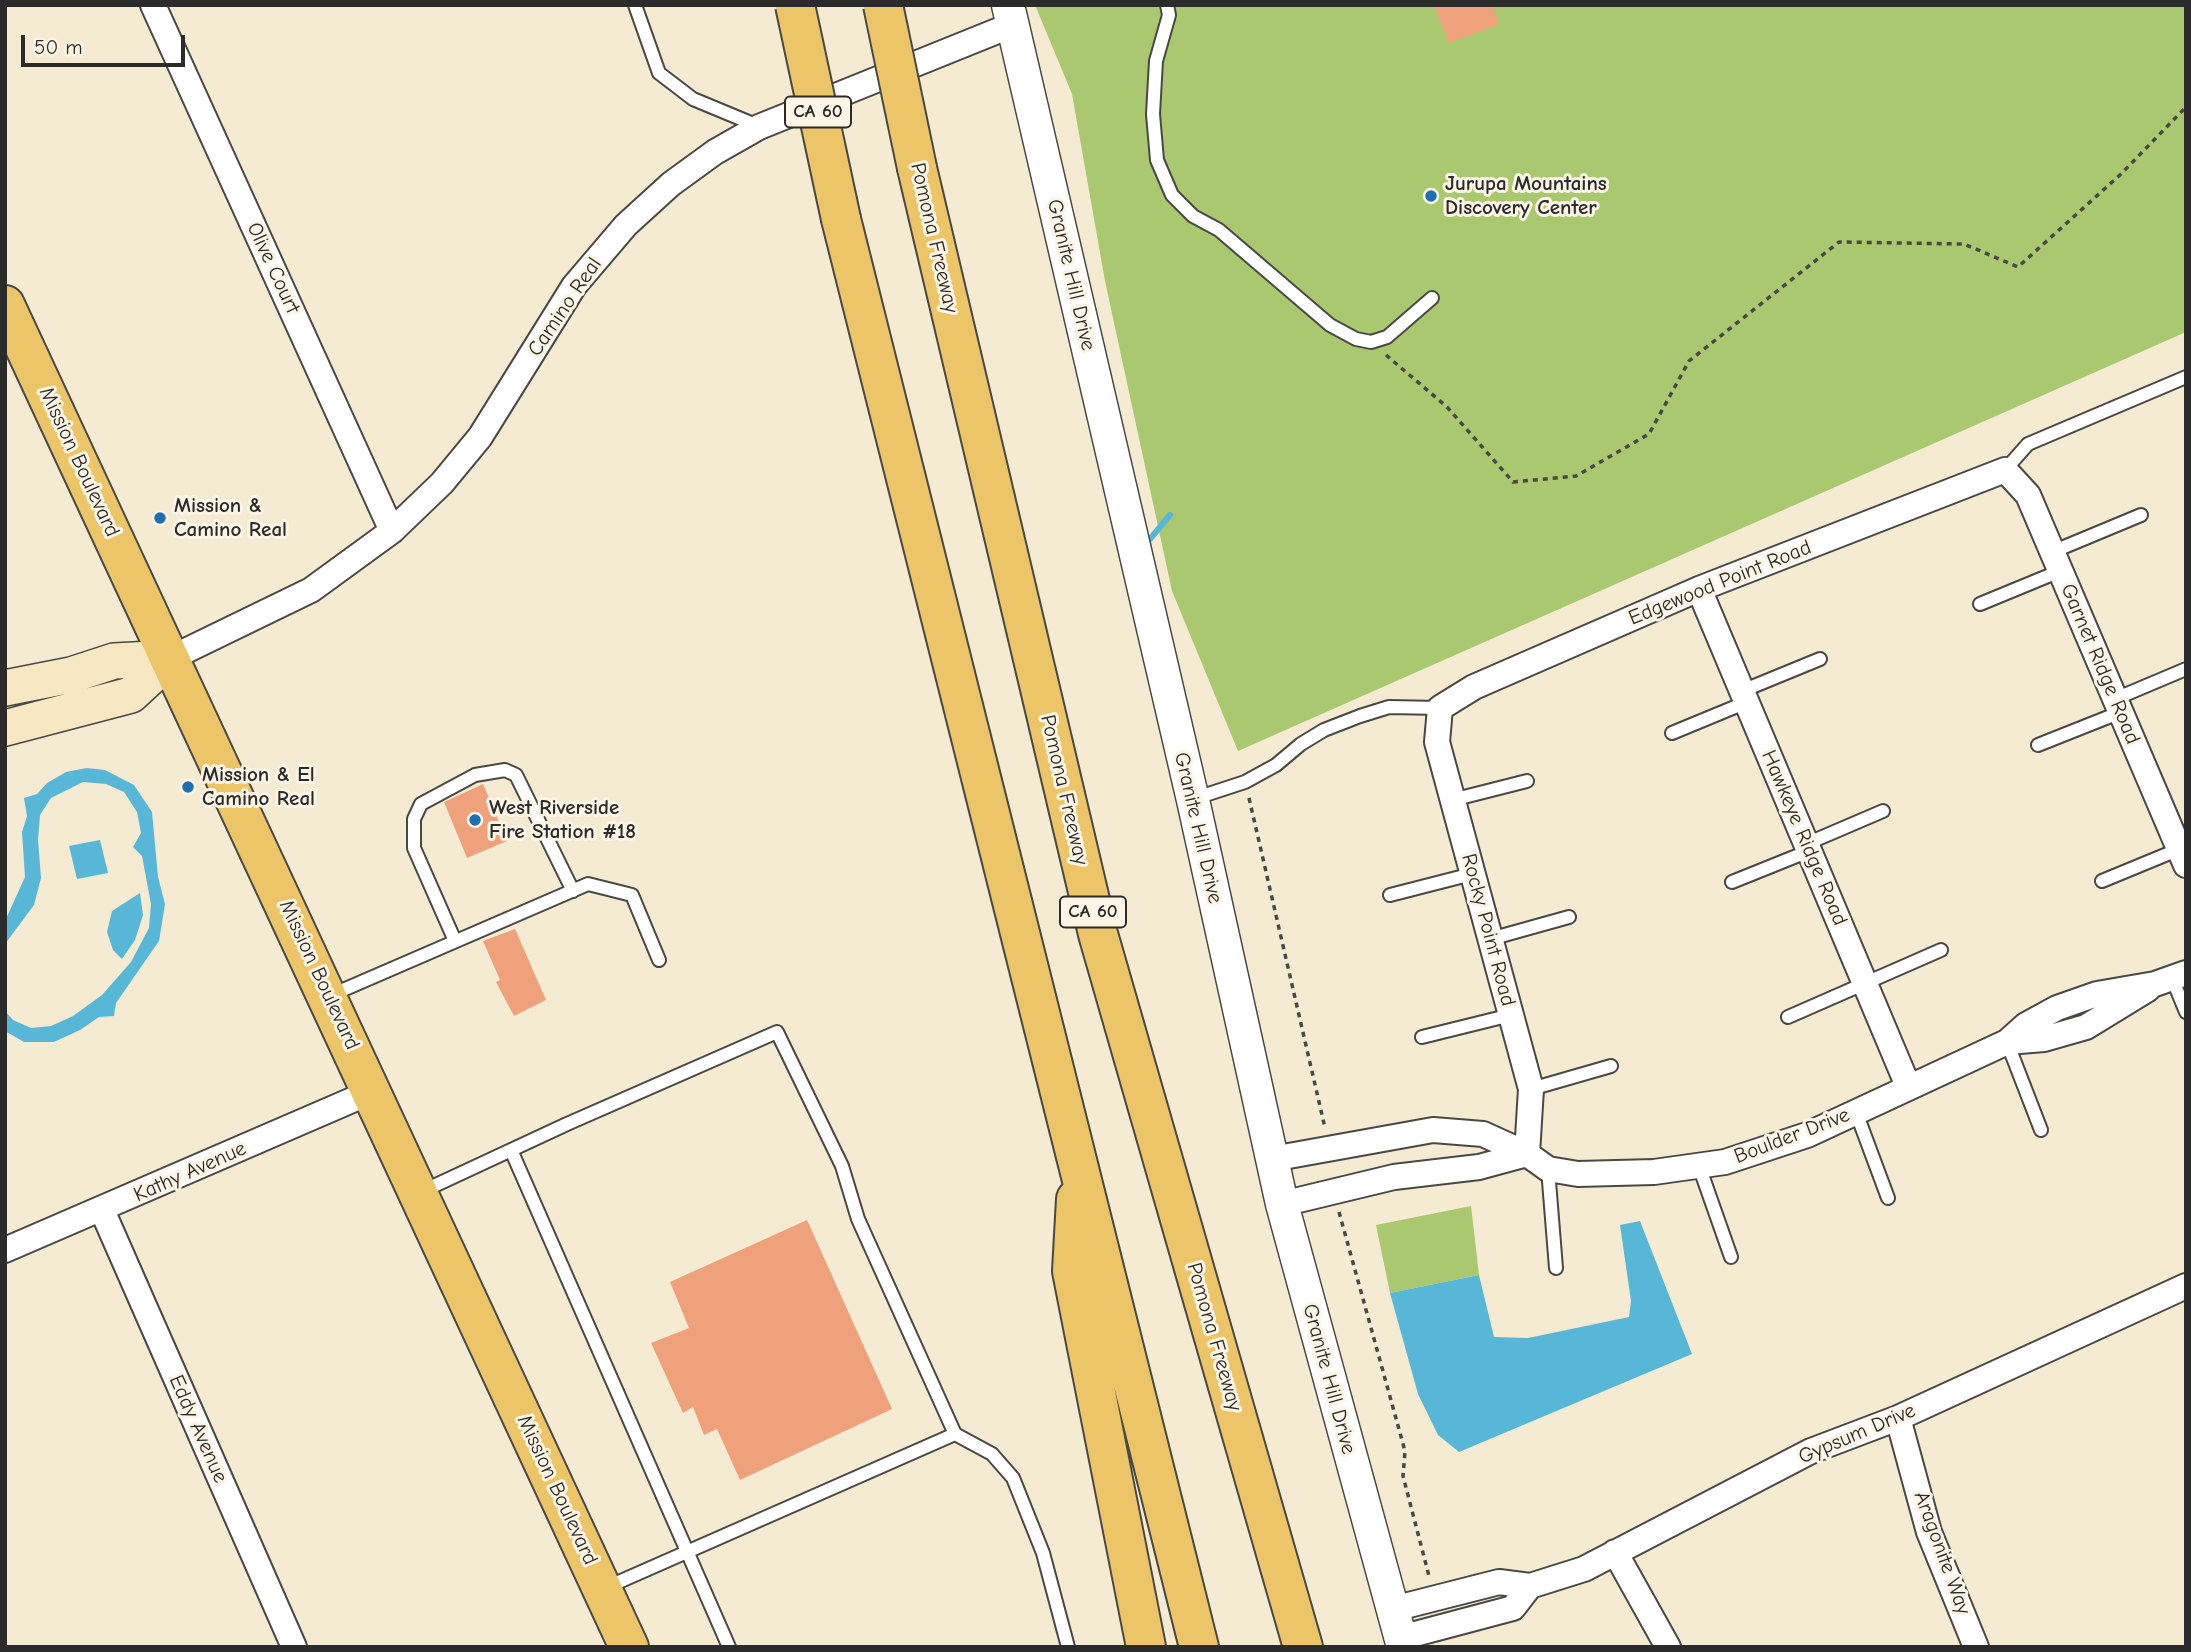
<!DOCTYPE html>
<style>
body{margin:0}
#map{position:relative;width:2191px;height:1652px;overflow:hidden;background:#f4ebd2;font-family:"Comic Neue",sans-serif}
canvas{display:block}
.frame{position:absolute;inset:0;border:7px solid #2b2b2b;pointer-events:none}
.scale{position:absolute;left:21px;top:35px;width:164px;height:32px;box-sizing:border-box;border:4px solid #2b2b2b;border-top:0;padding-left:9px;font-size:21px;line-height:24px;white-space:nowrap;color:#2b2b2b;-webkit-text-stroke:5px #fcf5e5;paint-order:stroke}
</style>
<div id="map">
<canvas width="2191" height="1652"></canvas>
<div class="frame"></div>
<div class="scale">50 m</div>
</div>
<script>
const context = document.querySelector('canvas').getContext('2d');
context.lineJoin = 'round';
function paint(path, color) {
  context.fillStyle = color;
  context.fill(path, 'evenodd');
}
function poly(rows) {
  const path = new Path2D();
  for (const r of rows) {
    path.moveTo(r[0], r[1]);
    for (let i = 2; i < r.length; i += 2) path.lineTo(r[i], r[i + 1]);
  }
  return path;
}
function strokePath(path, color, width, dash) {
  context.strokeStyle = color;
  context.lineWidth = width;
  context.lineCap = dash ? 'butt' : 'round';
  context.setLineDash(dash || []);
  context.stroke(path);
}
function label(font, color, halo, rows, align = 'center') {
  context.font = font + ' "Comic Neue",sans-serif';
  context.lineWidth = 6;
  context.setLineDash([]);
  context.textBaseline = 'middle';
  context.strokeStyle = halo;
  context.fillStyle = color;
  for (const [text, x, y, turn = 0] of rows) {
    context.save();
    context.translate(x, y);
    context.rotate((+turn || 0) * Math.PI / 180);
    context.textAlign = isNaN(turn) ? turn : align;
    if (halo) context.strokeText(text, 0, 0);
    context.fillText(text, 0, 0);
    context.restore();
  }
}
paint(poly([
 [1035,5,2186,5,2186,332,1238,751,1172,591,1105,281,1072,94],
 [1471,1206,1479,1275,1390,1293,1376,1225]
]), '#aac86f');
paint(poly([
 [87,768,105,770,134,785,152,812,158,877,165,904,159,941,116,1003,114,1016,99,1017,80,1030,54,1042,24,1042,5,1031,5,1011,13,1020,31,1028,51,1026,73,1016,102,995,131,962,149,928,151,904,142,856,133,847,141,833,137,812,124,792,106,784,83,782,51,798,40,815,38,840,41,878,34,905,5,944,5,921,25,877,22,832,27,816,24,798,37,794,47,783,66,772],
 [100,840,108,873,77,879,69,846],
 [140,893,143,915,135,940,122,959,113,950,107,932,112,911],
 [1640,1221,1692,1354,1459,1452,1438,1435,1418,1394,1390,1293,1479,1275,1494,1337,1528,1338,1629,1317,1631,1301,1620,1225]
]), '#58b7d6');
strokePath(poly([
 [1150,539,1170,515]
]), '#58b7d6', 6);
paint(poly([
 [1434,5,1492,5,1499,24,1449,43],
 [483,784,507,841,467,858,444,802],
 [515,929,546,1000,514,1016,496,982,500,980,483,941],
 [807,1220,892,1409,740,1480,717,1429,704,1435,693,1407,683,1413,651,1343,689,1328,670,1282]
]), '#efa17c');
const service = poly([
 [635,5,659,73,693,99,758,126],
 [1167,5,1169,15,1156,61,1153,114,1157,160,1172,195,1193,216,1219,230,1330,325,1356,339,1371,342,1387,337,1432,298],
 [2005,470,2028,444,2186,377],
 [2052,552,2141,515],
 [1980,604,2060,571],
 [1742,691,1820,659],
 [2115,699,2186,669],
 [1672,733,1747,702],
 [2038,745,2121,712],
 [1193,799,1245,782,1276,765,1301,744,1324,730,1360,716,1389,707,1440,708],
 [1452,800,1527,781],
 [1806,844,1883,811],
 [2102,881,2182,848],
 [1732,882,1809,851],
 [1390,895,1472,874],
 [1490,939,1569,917],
 [455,941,414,848,414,819,421,804,475,775,505,770,516,775,573,891],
 [2172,978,2186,1012],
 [329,996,588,884,632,895,659,960],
 [1788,1017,1941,950],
 [1422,1037,1511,1015],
 [2007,1042,2041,1130],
 [1531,1089,1611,1066],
 [1856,1112,1888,1198],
 [511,1150,729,1647],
 [1699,1166,1731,1257],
 [1548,1169,1556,1268],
 [423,1191,567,1124,777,1032,842,1166,858,1219,955,1434,605,1588],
 [955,1434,992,1454,1013,1478,1043,1553,1068,1647]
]);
const minor = poly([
 [153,5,392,531],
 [1699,589,1908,1086],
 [171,658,311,590,392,531,442,483,480,437,574,286,626,225,671,184,715,152,759,127,1012,25],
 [2007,1042,2044,1039,2086,1027,2148,989],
 [1527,1154,1531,1089,1437,742,1440,708,1474,687,1699,589,2005,470,2028,495,2186,865],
 [1272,1159,1433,1130,1483,1134,1527,1154,1548,1169,1578,1174,1654,1172,1725,1162,1807,1135,2007,1042,2026,1025,2057,1008,2097,994,2155,984,2186,973],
 [1282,1204,1394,1177,1479,1167,1527,1154],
 [102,1210,294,1647],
 [5,1250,373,1091],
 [1898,1418,1929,1532,1976,1647],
 [1615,1552,1668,1647],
 [1393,1609,1499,1582,1530,1586,1584,1569,1811,1451,1898,1418,2186,1286],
 [1400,1638,1513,1608,1530,1586]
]);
const tertiary = poly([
 [1008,5,1193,800,1282,1204,1403,1647]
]);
const secondary = poly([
 [5,688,71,675,114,661,171,658],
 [5,728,131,695,171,658]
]);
const primary = poly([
 [5,305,629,1647]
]);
const motorway = poly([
 [917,168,1098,934,1303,1647],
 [841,219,1199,1647],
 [1076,1199,1072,1271,1146,1647]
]);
strokePath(service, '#494844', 16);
strokePath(minor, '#494844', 28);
strokePath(tertiary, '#494844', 35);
strokePath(secondary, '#494844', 38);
strokePath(primary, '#494844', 42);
strokePath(motorway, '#494844', 42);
strokePath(poly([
 [1386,355,1447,407,1513,482,1576,476,1649,434,1689,361,1839,242,1964,244,2018,267,2121,174,2186,107],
 [1249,798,1325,1128],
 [1339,1212,1405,1451,1403,1476,1429,1576]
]), '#494844', 3.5, [5, 5]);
strokePath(service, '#fff', 12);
strokePath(minor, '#fff', 24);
strokePath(tertiary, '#fff', 32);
strokePath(secondary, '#f7e8c3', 35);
strokePath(primary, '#ecc569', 38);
strokePath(motorway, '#ecc569', 38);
const motorwayBridge = poly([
 [795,5,841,219],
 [883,5,917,168]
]);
strokePath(motorwayBridge, '#494844', 42, []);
strokePath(motorwayBridge, '#ecc569', 38);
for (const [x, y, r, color] of [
 [1431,196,7,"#1f6fb2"],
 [160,518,7,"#1f6fb2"],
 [188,787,7,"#1f6fb2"],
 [475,820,7,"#1f6fb2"]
]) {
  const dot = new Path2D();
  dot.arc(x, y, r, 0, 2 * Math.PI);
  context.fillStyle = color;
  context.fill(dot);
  strokePath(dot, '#fcf5e5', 2.5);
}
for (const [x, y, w] of [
 [818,112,66],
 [1093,912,66]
]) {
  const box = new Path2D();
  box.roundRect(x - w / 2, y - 15.5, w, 31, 5);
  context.fillStyle = '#fcf5e5';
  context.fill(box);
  strokePath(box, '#2b2b2b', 2);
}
label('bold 19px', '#2b2b2b', null, [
 ["CA 60",818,112],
 ["CA 60",1093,912]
]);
label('bold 21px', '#2b2b2b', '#fcf5e5', [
 ["Jurupa Mountains",1445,184],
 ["Discovery Center",1445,208],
 ["Mission &",174,506],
 ["Camino Real",174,530],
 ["Mission & El",202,775],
 ["Camino Real",202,799],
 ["West Riverside",489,808],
 ["Fire Station #18",489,832]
], 'left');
label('21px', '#2b2b2b', '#fcf5e5', [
 ["Pomona Freeway",934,238,77],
 ["Olive Court",273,268,65],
 ["Granite Hill Drive",1071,275,77],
 ["Camino Real",565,307,-56],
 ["Mission Boulevard",79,462,65],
 ["Edgewood Point Road",1720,583,-22],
 ["Garnet Ridge Road",2100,664,67],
 ["Pomona Freeway",1064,790,77],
 ["Granite Hill Drive",1198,828,77],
 ["Hawkeye Ridge Road",1804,838,67],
 ["Rocky Point Road",1488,930,75],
 ["Mission Boulevard",319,975,65],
 ["Boulder Drive",1792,1136,-21],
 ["Kathy Avenue",190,1172,-24],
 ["Pomona Freeway",1214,1337,74],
 ["Granite Hill Drive",1329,1379,75],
 ["Eddy Avenue",198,1429,66],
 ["Gypsum Drive",1857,1434,-23],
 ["Mission Boulevard",557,1490,65],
 ["Aragonite Way",1942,1553,70]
]);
</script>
